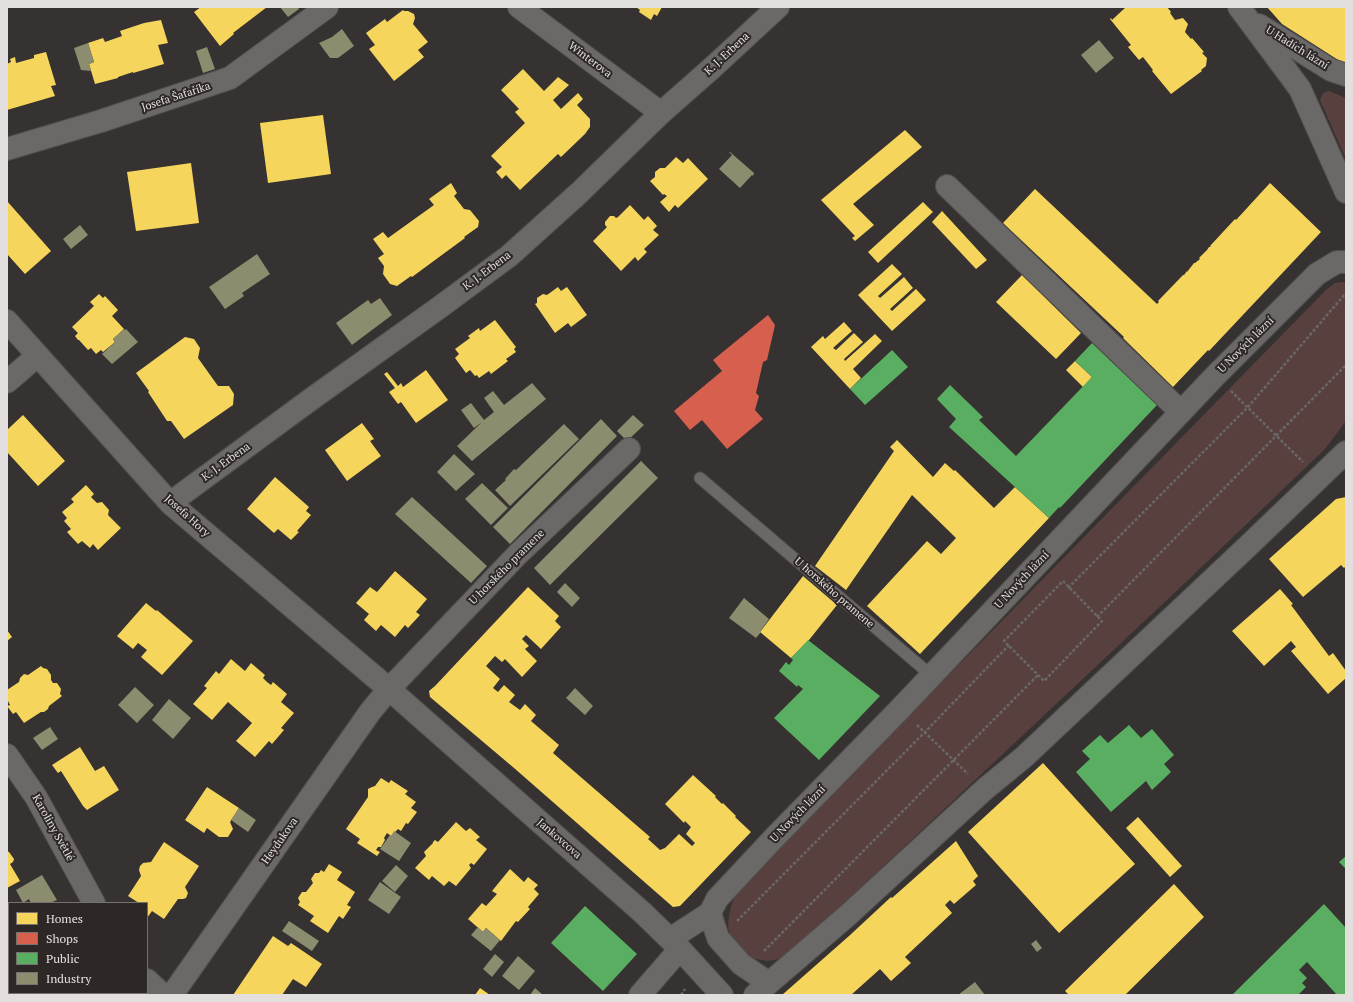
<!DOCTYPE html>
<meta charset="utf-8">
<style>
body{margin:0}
#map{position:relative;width:1353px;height:1002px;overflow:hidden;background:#363231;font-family:"PT Serif",serif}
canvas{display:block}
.frame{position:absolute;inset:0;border:8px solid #e4dfdf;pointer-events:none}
.legend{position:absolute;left:8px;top:902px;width:140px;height:92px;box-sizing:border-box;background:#2d2726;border:1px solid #767170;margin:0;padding:5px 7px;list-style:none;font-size:12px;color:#e4dfdf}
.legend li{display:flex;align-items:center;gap:8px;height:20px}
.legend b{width:20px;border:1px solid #767170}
</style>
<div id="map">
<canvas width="1353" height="1002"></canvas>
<div class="frame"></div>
<ul class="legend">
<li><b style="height:11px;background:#f6d55c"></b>Homes</li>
<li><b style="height:11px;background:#d6604d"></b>Shops</li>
<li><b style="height:11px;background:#5aae61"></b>Public</li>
<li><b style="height:11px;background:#8c8c6e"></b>Industry</li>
</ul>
</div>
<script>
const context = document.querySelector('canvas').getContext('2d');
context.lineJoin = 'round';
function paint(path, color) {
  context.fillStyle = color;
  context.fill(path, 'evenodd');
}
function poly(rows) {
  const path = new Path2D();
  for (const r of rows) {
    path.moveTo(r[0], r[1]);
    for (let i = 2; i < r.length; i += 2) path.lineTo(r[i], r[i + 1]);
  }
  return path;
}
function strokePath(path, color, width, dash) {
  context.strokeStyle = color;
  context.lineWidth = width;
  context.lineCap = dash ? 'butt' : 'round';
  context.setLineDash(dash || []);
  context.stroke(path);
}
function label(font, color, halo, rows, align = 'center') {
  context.font = font + ' "PT Serif",serif';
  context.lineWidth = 4;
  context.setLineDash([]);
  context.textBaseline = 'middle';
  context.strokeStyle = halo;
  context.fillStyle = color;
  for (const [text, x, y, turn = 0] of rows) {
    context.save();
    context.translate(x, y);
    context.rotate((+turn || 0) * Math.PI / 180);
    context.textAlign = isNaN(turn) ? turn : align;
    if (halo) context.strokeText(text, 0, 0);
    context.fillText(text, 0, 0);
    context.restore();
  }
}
paint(poly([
 [1329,91,1346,98,1346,159,1320,100,1323,93],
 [1343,282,1346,283,1346,421,1325,449,1186,582,791,953,780,959,767,961,751,958,733,941,728,929,729,914,734,897,744,884,1327,289,1335,283]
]), '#58403e');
paint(poly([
 [201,7,267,7,233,33,234,34,220,46,194,12],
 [636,7,662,7,657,16,654,14,651,20,639,12,640,10],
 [1126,7,1167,7,1171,12,1170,13,1175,20,1183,18,1188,24,1185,32,1191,39,1192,38,1204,52,1202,53,1207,58,1206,66,1201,70,1202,71,1171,94,1152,71,1153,70,1143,57,1139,60,1128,47,1131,45,1110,19,1111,18,1112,20],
 [1267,7,1346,7,1346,65,1282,24],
 [403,10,404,11,408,11,414,14,415,18,413,24,428,42,418,50,424,57,394,81,369,49,375,45,366,33,385,19,387,22],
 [161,20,168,43,158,45,164,64,133,73,133,72,118,77,118,78,95,84,89,64,94,62,88,43,103,38,105,42,122,36,120,31,144,23],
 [46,52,56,85,51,86,55,96,7,110,7,64,11,62,10,59,15,57,16,63,34,58,34,55],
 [523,69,544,91,558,77,569,85,553,100,561,109,578,93,583,99,577,105,590,119,590,127,585,134,561,157,558,154,520,190,506,175,502,179,496,172,502,167,491,156,525,123,515,112,519,109,501,90],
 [323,115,331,174,268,183,260,123],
 [905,130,922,147,853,204,874,225,855,241,852,238,855,236,821,200],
 [676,157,683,163,688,158,708,179,678,208,675,205,669,212,660,202,667,196,664,194,663,195,650,181,655,177,655,172,660,168,665,168],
 [191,163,199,223,136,231,127,172],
 [451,183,457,193,454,196,464,209,470,210,479,221,478,227,464,237,465,238,412,277,411,276,397,286,390,284,383,274,384,266,378,258,384,254,373,239,383,232,388,238,434,205,429,199],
 [1270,183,1321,232,1209,351,1208,350,1173,387,1123,338,1124,337,1003,223,1035,189,1157,304,1159,302,1158,301,1183,275,1184,275,1187,271,1187,272,1194,263,1195,263,1200,259,1199,258,1207,250,1209,247,1211,247,1210,246,1235,219,1236,220],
 [7,201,51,251,25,274,7,254],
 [923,202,933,212,878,263,868,252],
 [630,205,644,220,648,216,657,226,653,230,659,235,644,249,647,252,638,261,635,257,621,271,593,241,607,227,605,225,605,222,610,216,614,216,616,218,618,217],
 [942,211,987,260,976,269,932,222],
 [892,264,902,274,878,296,880,298,904,277,913,288,890,309,892,311,916,289,926,300,892,331,858,295],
 [1022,275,1081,333,1056,359,996,302],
 [558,287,561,291,567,287,587,315,571,327,568,323,555,333,535,304,537,303,537,298,543,294,547,295],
 [99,294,103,298,105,296,118,310,112,316,124,329,113,339,115,342,103,352,101,350,96,354,91,348,88,350,79,340,78,340,75,336,78,333,72,327,94,306,90,302],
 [495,320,516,347,514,349,516,352,506,359,508,361,491,374,489,371,479,378,477,375,475,376,470,370,466,373,455,358,459,354,455,349,470,338,468,336,479,328,480,331],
 [844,322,852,331,833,348,836,350,854,333,863,342,844,359,845,361,875,334,882,341,853,369,861,378,850,389,811,347,823,336,825,339],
 [185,337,194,339,200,348,198,358,218,386,229,386,234,394,233,405,184,439,171,421,167,421,148,392,149,391,136,373],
 [1075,361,1092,377,1083,387,1066,370],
 [426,370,448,400,416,423,401,402,398,404,389,392,395,388,384,374,387,372,398,386,401,383,403,387],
 [23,415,65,461,38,486,7,452,7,430],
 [362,423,374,439,370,441,381,456,347,481,325,450],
 [897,440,933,477,945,463,954,471,955,470,994,508,1015,487,1049,518,920,654,867,606,927,541,941,554,956,538,912,495,846,590,815,566,894,451,890,447],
 [275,477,309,507,306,511,311,515,297,531,299,532,291,540,278,529,274,533,247,509],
 [86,485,94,494,91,497,97,503,102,502,109,510,108,515,121,528,98,550,93,544,90,548,82,541,78,544,67,532,71,529,64,521,67,518,62,512,74,502,71,499],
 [1346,497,1346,566,1344,568,1341,565,1303,597,1269,559,1336,499],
 [395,571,427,599,416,612,420,615,408,628,405,625,395,637,381,625,376,631,364,620,369,614,356,603,370,587,377,592],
 [803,576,837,605,809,640,791,658,760,632],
 [528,587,559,616,555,621,561,627,541,649,526,635,522,639,529,646,525,649,537,661,522,677,505,659,502,662,495,656,486,666,500,679,493,688,498,692,504,685,515,695,509,702,520,710,525,704,536,715,531,721,559,745,553,753,650,837,648,839,660,850,665,848,679,834,692,846,695,843,686,834,691,827,685,821,684,823,665,804,693,775,716,796,715,797,722,804,723,803,736,816,735,817,751,832,680,906,673,907,514,768,430,697,429,691,435,686],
 [1280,589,1293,604,1291,605,1329,656,1333,653,1346,671,1346,678,1328,694,1291,651,1296,647,1291,641,1264,666,1232,631],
 [146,603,156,611,157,610,193,641,162,675,141,657,147,650,138,643,133,649,117,636],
 [7,630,12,637,7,641],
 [231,659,245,671,251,663,265,675,263,678,267,682,271,685,273,682,287,694,281,702,294,713,281,728,284,730,272,744,269,741,255,757,236,741,252,723,228,702,212,720,193,704,207,688,204,686,216,671,219,674],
 [41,666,43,668,47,669,51,675,51,680,53,683,57,683,61,689,60,694,62,696,49,706,48,709,44,712,41,712,24,723,16,712,13,714,7,706,10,705,7,699,7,690,19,682,20,678,24,674,28,675],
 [80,747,95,771,104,766,119,790,87,810,83,806,61,771,58,773,52,765],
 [1043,763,1135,864,1059,933,968,832],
 [381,778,389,783,391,780,408,791,405,794,416,802,411,808,417,812,408,824,406,823,401,831,398,829,391,836,387,833,384,838,385,840,381,847,378,847,376,850,380,852,377,856,357,843,360,839,346,829,368,797,368,789,372,787,375,786],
 [207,787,239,808,230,822,233,829,228,837,219,837,207,828,204,833,185,820],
 [1138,817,1182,866,1170,877,1126,828],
 [456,822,466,831,470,828,480,837,476,840,487,849,474,865,471,863,469,865,471,868,456,886,449,881,444,886,432,876,429,880,415,868,426,856,424,852,433,843,433,842,435,840,438,842],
 [956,841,978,876,973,881,976,885,954,904,950,900,945,905,952,913,905,957,911,963,891,981,880,969,851,995,782,995,849,936,891,897,892,898],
 [164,842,199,866,185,887,188,893,186,898,183,899,178,899,164,919,152,911,147,918,147,903,139,903,128,896,141,876,139,870,140,866,143,863,151,862],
 [7,851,9,852,14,859,13,862,10,864,20,881,7,888],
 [329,864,342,872,337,880,355,892,347,905,351,907,343,919,339,916,328,933,310,921,314,916,298,905,300,902,298,898,302,892,306,892,313,883,311,879,315,873,319,873,321,870,324,872],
 [510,869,524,882,528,877,538,885,534,889,539,894,528,907,530,909,518,922,516,921,501,941,486,928,483,932,468,919,482,903,486,906,497,894,492,891],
 [1174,884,1204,917,1125,995,1069,995,1065,991],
 [273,936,288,946,291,943,322,964,306,987,293,979,282,995,233,995],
 [9,941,9,967,7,964,7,943],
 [480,988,490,995,475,995],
 [71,993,75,993,78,995,79,993,87,993,90,995,70,995]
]), '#f6d55c');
paint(poly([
 [768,315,775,325,767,360,763,362,756,393,759,396,755,410,763,419,727,449,702,420,690,430,674,411,722,371,713,360]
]), '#d6604d');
paint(poly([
 [1092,343,1157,405,1060,508,1059,507,1049,518,949,427,956,419,937,399,950,385,983,417,979,420,1016,456,1092,377,1075,361],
 [892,350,908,367,865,405,850,389],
 [808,640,880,696,819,760,774,718,803,689,798,685,797,687,779,671,786,662,789,665,793,660,791,658],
 [1129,725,1141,738,1152,729,1174,755,1164,764,1171,772,1152,790,1146,781,1111,812,1076,772,1090,759,1082,751,1100,735,1108,743],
 [1346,856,1346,869,1339,862],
 [1324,904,1346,928,1346,995,1337,995,1307,962,1299,970,1307,978,1302,983,1306,987,1298,995,1232,995],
 [585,906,637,954,603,991,551,943]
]), '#5aae61');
paint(poly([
 [280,7,298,7,299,9,288,17],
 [342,29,354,46,338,58,330,58,319,43,332,37],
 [1099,40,1114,58,1096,73,1081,55],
 [88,43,94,62,89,64,91,71,81,70,74,48],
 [207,47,215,69,203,73,196,51],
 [729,152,730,152,754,173,753,176,752,175,740,188,719,169,732,155],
 [80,225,88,235,71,249,63,239],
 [257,254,270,274,242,293,244,296,225,309,209,287],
 [380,298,392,315,352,345,336,323,368,300,371,304],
 [124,329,125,330,126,329,138,342,112,364,102,354,115,342,113,339],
 [532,383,546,399,472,461,457,446,482,422,474,428,461,410,471,403,484,420,494,412,484,398,493,391,504,405],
 [633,415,644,425,627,441,617,431],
 [601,419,617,436,510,544,493,527],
 [564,424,579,439,510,506,495,490,506,480,505,479,514,469,516,470],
 [454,454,475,474,456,491,437,472],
 [641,461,658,478,550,585,534,568],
 [482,483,508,508,491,525,465,499],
 [412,497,487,566,471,583,395,514],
 [565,583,580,598,572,607,557,592],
 [744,598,769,619,760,632,761,632,756,638,729,618],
 [135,687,154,705,137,723,118,705],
 [575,688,593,706,585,715,566,698],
 [169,699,191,718,173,739,152,720],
 [50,727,58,739,42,750,33,738],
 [239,808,256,820,248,832,231,820],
 [394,831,411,843,399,861,380,849,390,835,391,836],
 [396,865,408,876,395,892,382,881],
 [42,875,57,900,50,903,31,903,29,899,23,903,16,890],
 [380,882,401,897,389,914,368,900],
 [289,921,319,941,312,951,282,931],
 [478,927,483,932,486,928,500,940,491,951,471,935],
 [1036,940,1042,948,1037,952,1031,944],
 [495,954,504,962,492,977,483,969],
 [518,956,535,971,519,990,502,976],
 [975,982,985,995,958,995],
 [535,988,543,995,530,995]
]), '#8c8c6e');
const lane = poly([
 [700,478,932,676]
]);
const street = poly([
 [519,7,661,113],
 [1239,7,1300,89,1346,192],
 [1259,25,1331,70,1346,75],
 [7,149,101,121,230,78,327,7],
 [947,186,1181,412],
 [7,321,170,503,389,689,643,913,680,949,722,995],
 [7,382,37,356],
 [170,503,310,400,440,307,509,256,579,193,661,113,712,68,778,7],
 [7,755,36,797,94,903],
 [670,939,710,913],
 [147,980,163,995],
 [769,983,741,964,718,938,710,913,717,899,774,838,900,709,1215,376,1317,274,1337,262,1346,262],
 [172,995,370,712,389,689,518,554,629,449],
 [640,995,680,949],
 [755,995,847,916,985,789,1024,757,1248,546,1346,452]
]);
strokePath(lane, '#514f4e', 13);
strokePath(street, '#514f4e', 24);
strokePath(poly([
 [1231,391,1303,462],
 [1063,581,1102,621,1044,681,1004,641,1063,581],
 [1068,588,1248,407,1346,293],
 [1097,617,1346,365],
 [917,725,968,774],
 [737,921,925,732,1009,645],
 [764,951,1038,675],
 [681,995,685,989]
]), '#696867', 2.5, [3, 2]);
strokePath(lane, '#6b6868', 11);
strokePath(street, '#6b6868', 22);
label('11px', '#e4dfdf', '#2d2726', [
 ["U Hadích lázní",1297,48,32],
 ["K. J. Erbena",727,54,-43],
 ["Winterova",590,60,37],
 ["Josefa Šafaříka",176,97,-18],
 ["K. J. Erbena",487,271,-37],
 ["U Nových lázní",1246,345,-45],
 ["K. J. Erbena",226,462,-36],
 ["Josefa Hory",187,516,42],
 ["U horského pramene",507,567,-45],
 ["U Nových lázní",1022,580,-47],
 ["U horského pramene",834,593,41],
 ["U Nových lázní",798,814,-46],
 ["Karoliny Světlé",53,828,61],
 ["Jankovcova",559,839,41],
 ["Heydukova",280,841,-55]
]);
</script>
